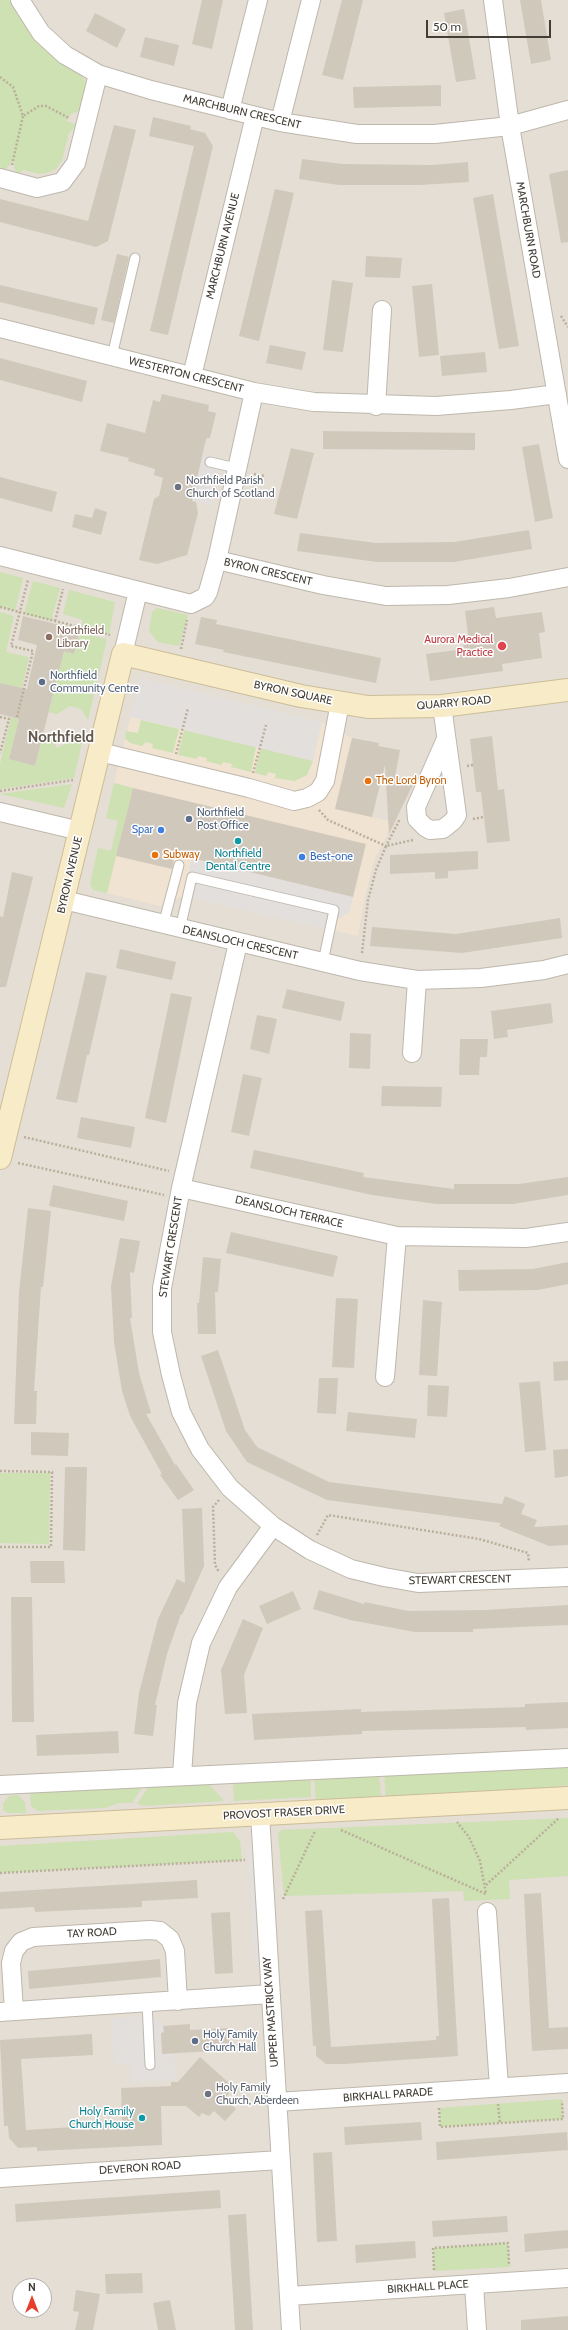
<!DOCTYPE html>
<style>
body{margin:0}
#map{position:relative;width:568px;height:2330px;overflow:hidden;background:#f0ede5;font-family:Cabin,sans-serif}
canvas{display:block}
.north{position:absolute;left:12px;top:2278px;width:40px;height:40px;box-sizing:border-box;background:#fff;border:1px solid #b3b1ae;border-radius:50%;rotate:0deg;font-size:11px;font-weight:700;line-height:16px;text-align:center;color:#423d35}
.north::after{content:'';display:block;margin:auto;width:14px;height:18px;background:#e33f2a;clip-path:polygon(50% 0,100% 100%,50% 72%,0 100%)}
.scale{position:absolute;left:426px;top:20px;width:125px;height:18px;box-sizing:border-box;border:2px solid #423d35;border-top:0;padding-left:5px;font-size:12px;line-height:14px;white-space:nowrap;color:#423d35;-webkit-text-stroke:3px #fff;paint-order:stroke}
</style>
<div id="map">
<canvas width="568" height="2330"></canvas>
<div class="north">N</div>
<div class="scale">50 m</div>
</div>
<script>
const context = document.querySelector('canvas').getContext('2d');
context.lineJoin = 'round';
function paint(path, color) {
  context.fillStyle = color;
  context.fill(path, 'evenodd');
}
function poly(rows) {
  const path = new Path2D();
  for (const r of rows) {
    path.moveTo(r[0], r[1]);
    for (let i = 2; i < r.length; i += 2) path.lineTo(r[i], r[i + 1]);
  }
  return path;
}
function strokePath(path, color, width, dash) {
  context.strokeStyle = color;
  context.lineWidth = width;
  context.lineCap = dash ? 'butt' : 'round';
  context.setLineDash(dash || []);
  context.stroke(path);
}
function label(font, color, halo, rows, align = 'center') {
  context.font = font + ' Cabin,sans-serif';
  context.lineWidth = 3;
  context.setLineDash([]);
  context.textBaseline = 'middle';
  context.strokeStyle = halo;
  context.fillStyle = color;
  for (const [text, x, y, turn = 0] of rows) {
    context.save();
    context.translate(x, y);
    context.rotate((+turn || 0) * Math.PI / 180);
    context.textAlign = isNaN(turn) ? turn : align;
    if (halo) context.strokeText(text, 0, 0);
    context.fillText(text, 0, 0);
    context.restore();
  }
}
paint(poly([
 [0,0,568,0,568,2330,0,2330],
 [20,2286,44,2286,44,2310,20,2310]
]), '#e4ded4');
paint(poly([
 [140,678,322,722,352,738,335,809,394,822,375,858,365,896,358,936,183,896,160,906,107,893,132,788,114,783]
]), '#f1e3d2');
paint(poly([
 [0,0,9,0,30,33,62,64,78,72,84,79,86,87,82,110,71,114,66,121,77,125,69,133,62,160,56,169,47,173,39,174,24,170,17,174,14,167,15,162,11,162,10,165,3,171,0,166],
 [0,572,23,578,15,611,0,607],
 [33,581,60,588,51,621,24,614],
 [69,590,115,602,109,635,81,628,83,620,63,614],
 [157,608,188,615,179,646,158,642,149,631,152,612],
 [0,612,14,616,6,652,29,657,22,688,0,683],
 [80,633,107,639,88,720,81,709,70,706,57,714,49,712,64,651,74,654],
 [11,717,19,719,9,759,35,766,43,735,51,738,57,748,84,734,74,778,0,789,0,764],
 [141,720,179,729,173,753,152,748,153,744,146,742,142,746,130,743,125,738,126,731,138,733],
 [184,730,256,747,251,772,231,767,232,764,223,762,221,765,206,761,207,758,198,756,197,759,178,755],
 [261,748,313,761,307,775,295,781,275,778,276,774,268,772,266,776,255,773],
 [114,783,133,788,107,893,93,890,90,884,98,848,111,851,118,821,106,818],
 [72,784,64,808,0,794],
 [0,1473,50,1473,49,1544,0,1543],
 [568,1764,568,1785,518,1793,386,1799,384,1772],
 [379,1773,381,1799,316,1803,314,1777],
 [311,1777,311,1797,234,1801,233,1780],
 [207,1782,224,1801,144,1806,137,1804,150,1785],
 [144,1785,132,1803,119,1803,105,1808,38,1811,31,1806,30,1790],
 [18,1795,25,1802,26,1813,8,1813,3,1810,3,1804,9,1796],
 [568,1818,568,1876,509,1880,510,1899,464,1901,463,1891,284,1896,278,1834,281,1830],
 [233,1832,240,1841,242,1860,0,1873,0,1846],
 [562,2099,563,2119,440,2127,439,2108],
 [508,2243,510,2267,434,2271,433,2248]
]), '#cde1b2');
paint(poly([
 [203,454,222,459,212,505,192,501],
 [140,678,322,722,313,761,130,717],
 [192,858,353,897,350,912,337,919,334,931,183,896],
 [253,1844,260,1969,255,1963,247,1849],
 [152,2016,163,2026,164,2032,161,2033,162,2054,174,2054,176,2080,130,2082,130,2064,114,2065,111,2018]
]), '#e2dfdd');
paint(poly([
 [202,0,223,0,212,49,192,44],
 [342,0,363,0,343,80,322,75],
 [520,0,541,0,551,60,531,64],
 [464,9,476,79,456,82,444,13],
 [95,13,126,29,117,48,86,31],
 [145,37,179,45,174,66,140,57],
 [441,85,441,106,354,108,353,87],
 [153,117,191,126,190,129,205,133,213,146,168,335,150,331,194,146,149,136],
 [114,125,136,130,108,241,96,247,0,222,0,199,88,221],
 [302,159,343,164,433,165,468,162,469,182,420,185,339,185,299,179],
 [568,170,568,242,561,243,549,174],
 [275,189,294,193,259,341,239,336],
 [493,194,519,346,499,349,473,198],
 [117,254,129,257,114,323,101,320],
 [366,256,402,258,400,278,365,277],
 [332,280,353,283,343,352,323,350],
 [432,284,439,355,419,357,412,286],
 [0,285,98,308,94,325,0,302],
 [270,345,306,352,302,370,266,363],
 [485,352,487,372,442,376,440,356],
 [0,358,87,381,82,402,0,380],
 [162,394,209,405,208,411,216,413,210,438,207,438,205,443,192,501,196,502,198,513,187,555,157,564,139,560,154,499,159,496,163,478,154,475,155,469,128,461,129,458,100,451,107,423,145,433,153,400,160,402],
 [323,431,475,433,475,450,323,449],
 [539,444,553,518,535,522,522,447],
 [291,448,314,453,297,519,274,514],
 [0,477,57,492,52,512,0,498],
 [95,508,107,512,101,535,72,527,75,514,92,518],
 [529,530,532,549,454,562,377,562,297,551,300,533,376,543,454,542],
 [494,607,496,618,542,612,545,632,539,633,542,658,502,664,503,671,430,681,426,654,464,649,463,643,469,642,465,611],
 [23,616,80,630,74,654,64,651,35,766,9,759,19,719,0,714,0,683,27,689,37,645,18,640],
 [201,617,217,620,216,624,381,658,376,683,223,652,224,650,195,644],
 [492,736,498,790,504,789,510,841,487,843,481,792,476,792,470,739],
 [352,738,379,743,378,746,400,750,395,777,414,782,389,834,385,765,372,817,335,809],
 [133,788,366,844,353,897,175,854,172,869,116,856],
 [478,851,478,869,448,871,448,878,435,879,435,872,390,874,390,855],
 [12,872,33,877,6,987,0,987,0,916,3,917],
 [560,918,562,938,462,953,370,946,372,927,456,934],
 [120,949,176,962,172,980,116,968],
 [86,972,107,976,89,1055,87,1055,77,1103,56,1099],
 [287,989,345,1002,341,1021,282,1008],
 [171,993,192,997,166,1123,145,1118],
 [551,1003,553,1023,507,1030,508,1037,494,1039,491,1011],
 [257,1015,277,1019,269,1054,250,1049],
 [350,1033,371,1034,370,1069,349,1068],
 [460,1039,488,1039,487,1057,480,1057,479,1075,459,1075],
 [243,1074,262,1078,249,1136,231,1132],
 [382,1086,442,1087,441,1107,381,1106],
 [81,1117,135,1127,131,1148,77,1138],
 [254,1150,364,1173,363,1177,454,1189,454,1184,519,1184,568,1177,568,1195,513,1204,436,1204,372,1195,250,1168],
 [53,1185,128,1201,124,1221,49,1206],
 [28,1208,51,1211,43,1287,41,1287,34,1391,37,1391,36,1424,14,1424,19,1292],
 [231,1232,338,1256,333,1277,226,1253],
 [120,1238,140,1241,134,1273,130,1272,132,1318,130,1318,139,1373,151,1413,146,1414,175,1465,176,1464,194,1490,178,1500,160,1475,162,1474,130,1416,122,1391,114,1342,111,1286],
 [203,1257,221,1259,218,1292,215,1292,216,1334,198,1334,197,1303,199,1303],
 [568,1262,568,1284,538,1290,459,1291,458,1270,533,1269],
 [336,1298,358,1299,354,1368,332,1367],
 [423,1300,442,1302,437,1376,419,1375],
 [218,1350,245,1430,257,1447,329,1482,502,1504,505,1496,525,1504,521,1514,537,1520,534,1527,568,1525,568,1545,549,1546,499,1526,501,1523,327,1500,247,1462,226,1431,201,1356],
 [568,1361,568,1380,554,1381,553,1362],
 [319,1378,338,1378,336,1414,317,1413],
 [540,1381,546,1450,525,1452,519,1383],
 [428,1385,449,1386,447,1417,427,1416],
 [348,1412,417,1419,415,1438,346,1431],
 [31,1432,69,1433,68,1456,31,1455],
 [568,1449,568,1476,555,1478,553,1450],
 [65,1467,87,1467,85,1551,63,1550],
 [202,1508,204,1566,182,1615,181,1614,167,1654,155,1705,157,1705,153,1736,134,1734,139,1693,158,1619,177,1579,185,1583,182,1509],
 [30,1561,64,1561,65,1583,31,1583],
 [319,1590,364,1604,365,1602,408,1611,484,1610,568,1605,568,1625,473,1629,473,1632,415,1632,350,1620,313,1609],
 [293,1591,301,1609,267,1624,259,1606],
 [11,1597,32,1597,34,1722,12,1722],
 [243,1619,263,1628,244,1675,247,1713,225,1714,221,1670],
 [568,1702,568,1728,526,1730,526,1727,362,1731,362,1734,254,1740,252,1714,361,1709,361,1712,525,1707,525,1704],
 [118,1731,119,1753,37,1756,36,1735],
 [197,1880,198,1898,142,1901,142,1907,35,1912,34,1907,0,1909,0,1892],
 [541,1893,549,2028,568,2027,568,2049,532,2051,524,1894],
 [449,1898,458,2056,344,2064,326,2064,316,2056,316,2046,313,2046,305,1911,322,1910,331,2047,436,2040,436,2036,439,2036,432,1899],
 [230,1912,233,1973,215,1974,211,1913],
 [160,1959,161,1977,29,1989,28,1971],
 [190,2024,190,2030,229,2028,230,2050,162,2054,161,2033,164,2032,163,2026],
 [92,2034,93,2055,21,2059,26,2130,122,2124,121,2088,171,2086,171,2082,178,2082,200,2057,229,2083,226,2087,229,2093,226,2097,227,2100,236,2109,225,2121,214,2111,209,2116,202,2113,199,2117,186,2106,161,2106,162,2145,37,2151,37,2147,18,2148,9,2138,8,2126,4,2126,0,2040],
 [421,2122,422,2140,345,2145,344,2127],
 [567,2132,568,2150,437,2160,436,2142],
 [332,2152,337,2241,317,2242,313,2153],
 [220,2190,221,2208,16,2222,15,2204],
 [246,2214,253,2330,235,2330,228,2215],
 [507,2216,508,2232,433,2237,432,2221],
 [568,2230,568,2248,525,2252,524,2234],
 [415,2241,416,2258,356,2263,355,2245],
 [142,2273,143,2293,106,2294,105,2274],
 [76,2290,100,2294,93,2330,75,2330,79,2312,73,2311],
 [170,2300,176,2330,158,2330,153,2303],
 [568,2316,568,2330,521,2330,521,2320]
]), '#d1c8bc');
const lane = poly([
 [112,356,135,258],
 [210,462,236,468],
 [163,925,179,865],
 [180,929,192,877,334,910,323,962],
 [147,2003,150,2065]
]);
const street = poly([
 [20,0,41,33,65,55,98,74,151,90,280,122,357,134,435,134,510,126,568,110],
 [493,0,510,126,568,459],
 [230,110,258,0],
 [280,122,311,0],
 [0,178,37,188,62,182,76,163,98,74],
 [0,328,254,392,314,402,436,406,511,400,557,394],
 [192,376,255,116],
 [376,406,382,310],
 [0,556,191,604,205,597,208,592,217,560,323,585,386,596,448,595,509,588,568,577],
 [217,560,254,392],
 [123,654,138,591],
 [442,706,457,815,453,821,443,829,430,830,425,827,417,819,416,807,446,739],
 [100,752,249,788,294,801,307,798,318,792,325,781,340,703],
 [0,812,80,831],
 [64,900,360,971,417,980,481,978,544,970,568,964],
 [238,943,181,1188,162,1288,162,1332,171,1375,181,1412,200,1449,230,1488,273,1526,310,1550,351,1569,384,1577,418,1583,568,1577],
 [412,1053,417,980],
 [181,1188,397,1236,526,1238,568,1232],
 [385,1377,397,1236],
 [182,1775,187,1703,201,1643,228,1587,273,1526],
 [0,1785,568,1758],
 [260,1814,291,2330],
 [487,1912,499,2087],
 [14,2011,11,1963,14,1951,21,1942,33,1937,150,1930,160,1931,170,1939,175,1951,178,2001],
 [0,2012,270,1994],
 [277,2102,568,2083],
 [0,2178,280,2160],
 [474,2284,477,2330],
 [289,2296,568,2278]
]);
const secondary = poly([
 [0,1158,123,654,301,696,368,707,442,706,568,690],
 [0,1828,568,1798]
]);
strokePath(lane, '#beb7ac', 11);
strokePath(street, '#beb7ac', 20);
strokePath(secondary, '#ccbd99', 24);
strokePath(poly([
 [0,77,13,87,23,116,39,106,46,106,69,118],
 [12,165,23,116],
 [561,316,568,327],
 [254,474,265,476],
 [0,607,110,635],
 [55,621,63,589],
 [181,649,187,620],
 [0,717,9,719,0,753],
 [17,717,33,651,11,646,28,580],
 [176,754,188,708],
 [467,766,473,765],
 [253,773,266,725],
 [0,791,73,780],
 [319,810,328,820,386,846,400,819],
 [473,819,484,817],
 [362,953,368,900,376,870,386,846,413,840],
 [24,1137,169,1171],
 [18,1163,164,1195],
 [0,1471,52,1472,51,1547,0,1547],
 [219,1500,213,1507,215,1565,219,1572],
 [317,1535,328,1515,479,1539,528,1553,529,1562],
 [341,1830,486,1894,480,1861,469,1837,457,1822],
 [0,1873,245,1860],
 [486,1885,559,1818],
 [283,1899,315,1831],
 [498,2104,500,2124],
 [439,2108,440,2127,563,2119,562,2101],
 [434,2270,433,2248,508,2243,509,2265]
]), '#bbaf9b', 2.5, [2, 2]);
strokePath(lane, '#fff', 9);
strokePath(street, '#fff', 18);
strokePath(secondary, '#f8ebc7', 22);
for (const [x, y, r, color] of [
 [178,487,4,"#6b7280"],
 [49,637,4,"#8d6e63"],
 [502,646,5,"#e0444e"],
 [42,682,4,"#5c6f8a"],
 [368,781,4,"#e8710a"],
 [189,819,4,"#5c6f8a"],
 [161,830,4,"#3f7fe0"],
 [238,841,4,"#0f9aa8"],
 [155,855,4,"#e8710a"],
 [302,857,4,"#3f7fe0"],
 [195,2041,4,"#5c6f8a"],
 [208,2094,4,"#6b7280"],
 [142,2118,4,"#0f9aa8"]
]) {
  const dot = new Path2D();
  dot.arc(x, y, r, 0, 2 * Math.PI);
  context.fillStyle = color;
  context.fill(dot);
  strokePath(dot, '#fff', 1.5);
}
label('11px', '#423d35', '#fff', [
 ["MARCHBURN CRESCENT",242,112,13],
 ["MARCHBURN ROAD",528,230,80],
 ["MARCHBURN AVENUE",223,246,-76],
 ["WESTERTON CRESCENT",186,375,14],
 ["BYRON CRESCENT",268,572,13],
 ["BYRON SQUARE",293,693,12],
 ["QUARRY ROAD",454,703,-5],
 ["BYRON AVENUE",70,875,-77],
 ["DEANSLOCH CRESCENT",240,943,13],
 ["DEANSLOCH TERRACE",289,1212,13],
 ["STEWART CRESCENT",171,1247,-81],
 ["STEWART CRESCENT",460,1580,-1],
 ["PROVOST FRASER DRIVE",284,1813,-3],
 ["TAY ROAD",92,1933,-3],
 ["UPPER MASTRICK WAY",271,2012,-94],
 ["BIRKHALL PARADE",388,2095,-4],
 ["DEVERON ROAD",140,2168,-4],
 ["BIRKHALL PLACE",428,2287,-4]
]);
label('11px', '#5b616d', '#fff', [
 ["Northfield Parish",186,481],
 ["Church of Scotland",186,494],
 ["Holy Family",216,2088],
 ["Church, Aberdeen",216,2101]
], 'left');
label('11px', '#785e54', '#fff', [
 ["Northfield",57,631],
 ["Library",57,644]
], 'left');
label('11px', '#be3a42', '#fff', [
 ["Aurora Medical",493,640],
 ["Practice",493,653]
], 'right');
label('11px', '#4e5e75', '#fff', [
 ["Northfield",50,676],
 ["Community Centre",50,689],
 ["Northfield",197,813],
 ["Post Office",197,826],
 ["Holy Family",203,2035],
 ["Church Hall",203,2048]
], 'left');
label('11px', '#c56008', '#fff', [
 ["The Lord Byron",376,781],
 ["Subway",163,855]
], 'left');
label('11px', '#366cbe', '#fff', [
 ["Spar",153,830],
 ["Best-one",310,857,"left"]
], 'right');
label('11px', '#0d838f', '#fff', [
 ["Northfield",238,854],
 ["Dental Centre",238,867],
 ["Holy Family",134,2112,"right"],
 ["Church House",134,2125,"right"]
]);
label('bold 15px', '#645a4e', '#fff', [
 ["Northfield",61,738]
]);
</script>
